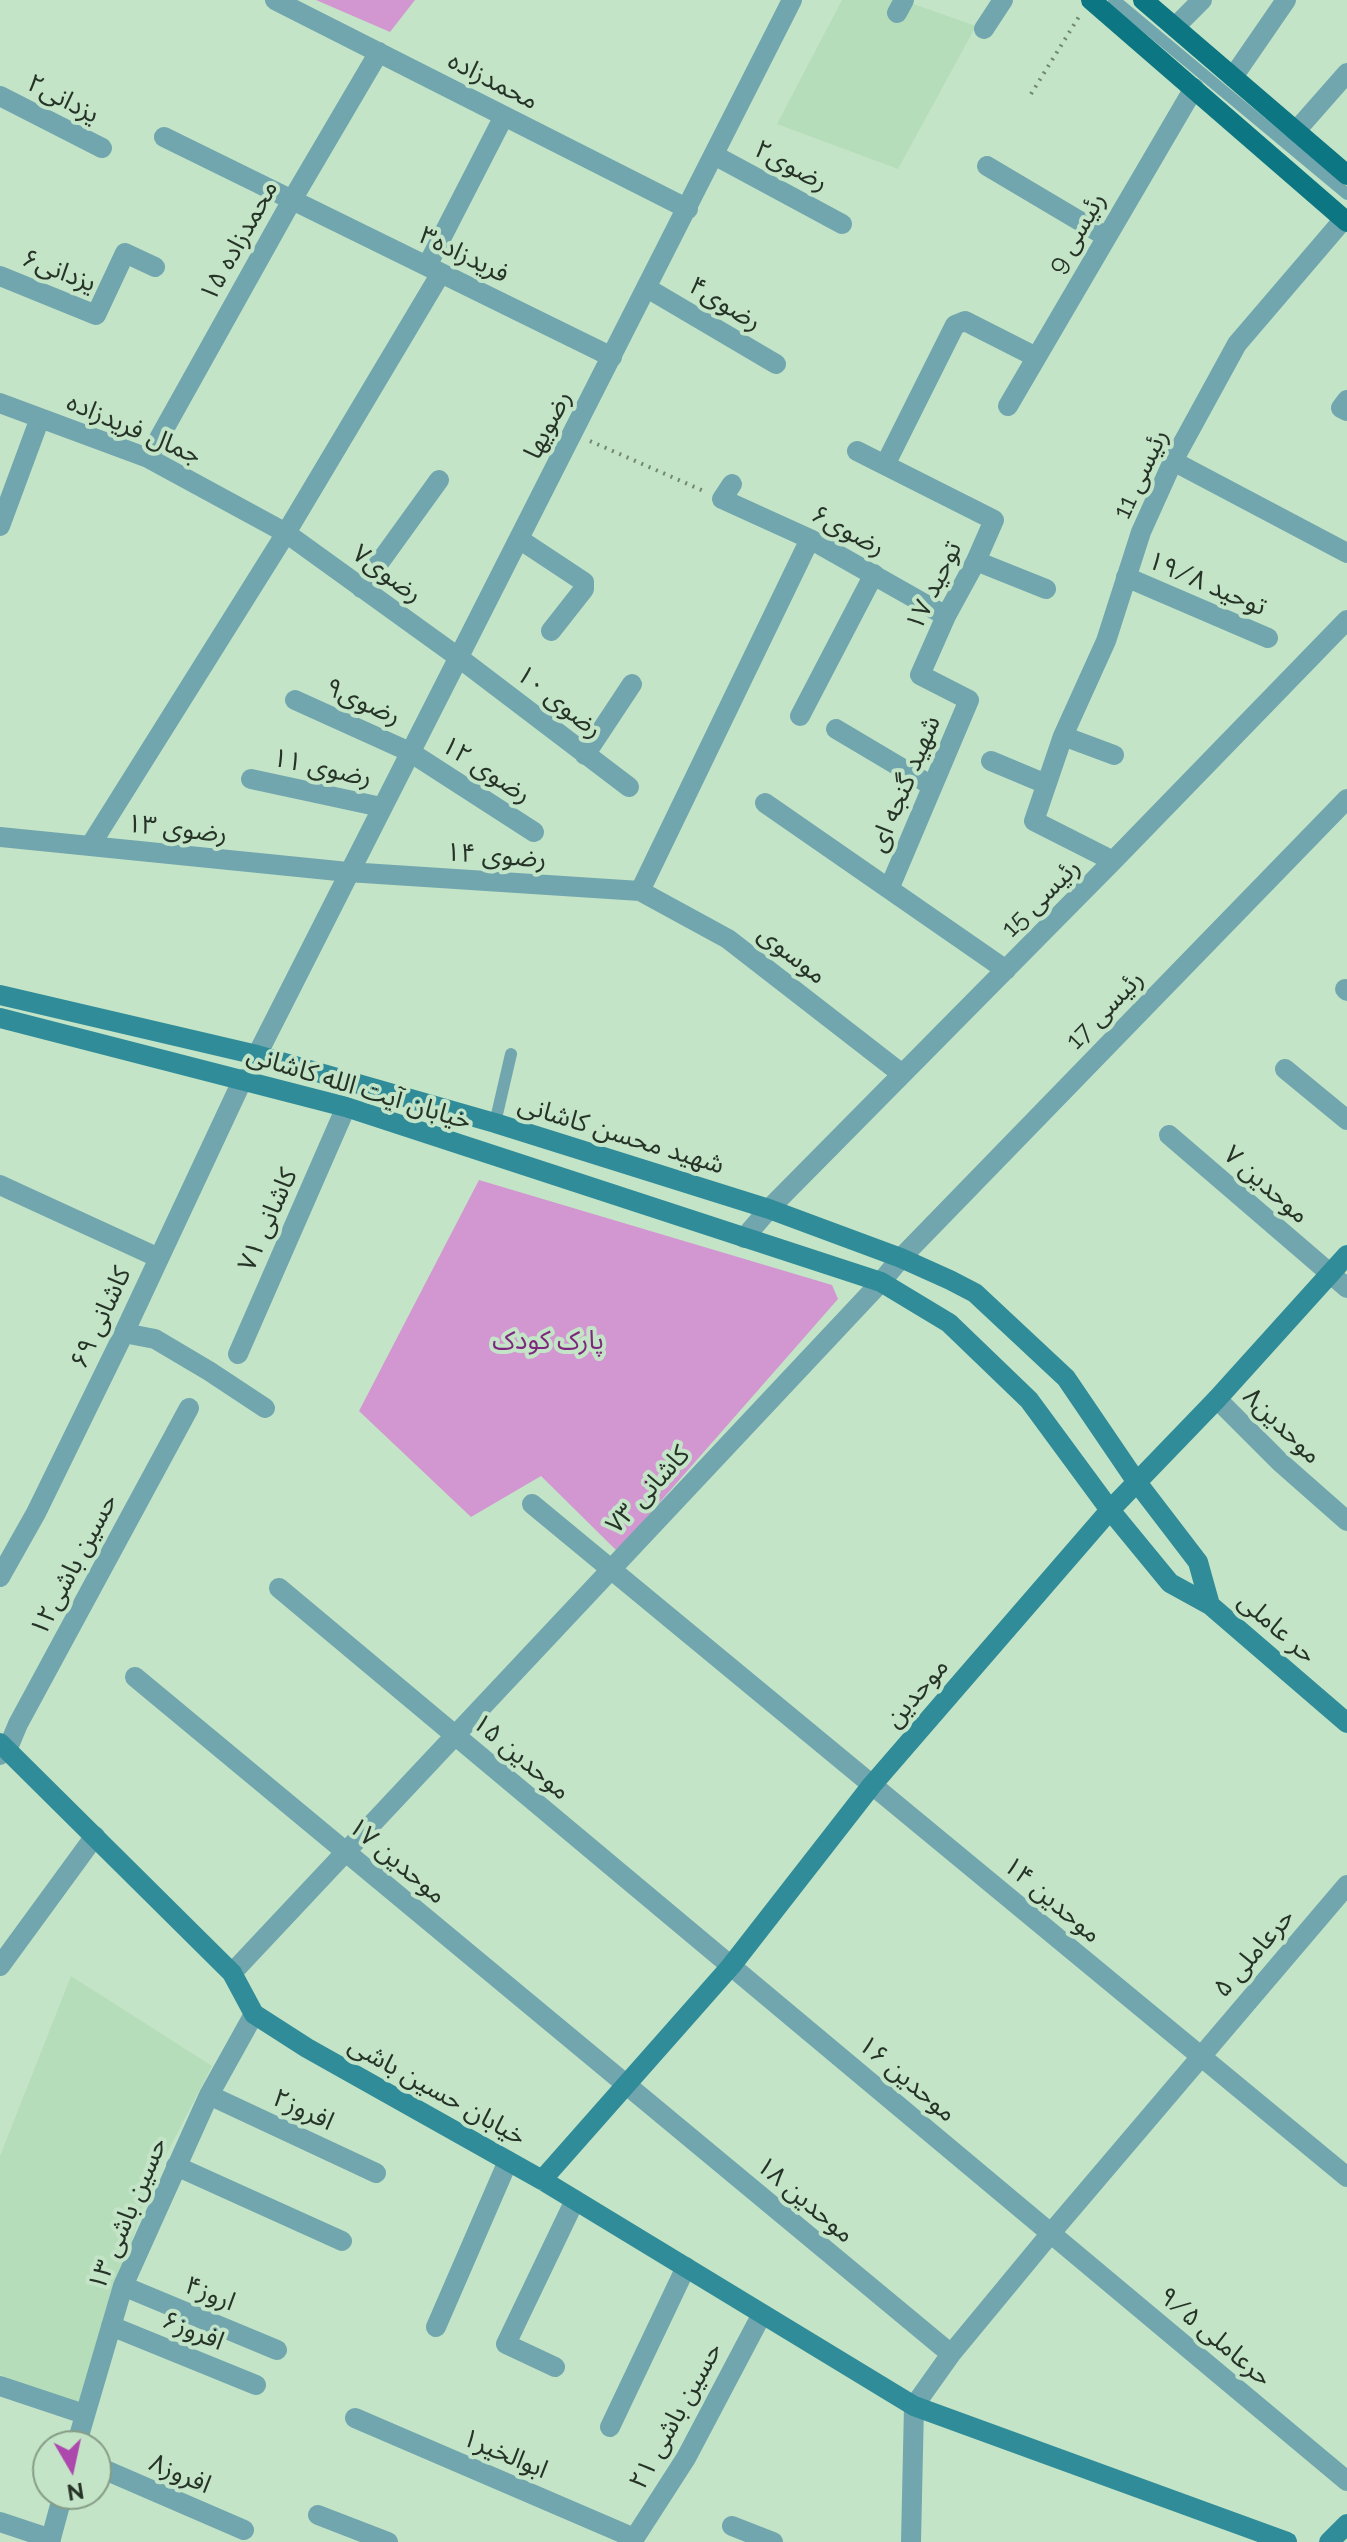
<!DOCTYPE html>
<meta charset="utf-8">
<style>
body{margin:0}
#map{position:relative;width:1347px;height:2542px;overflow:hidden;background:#c4e4c7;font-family:Raleway,sans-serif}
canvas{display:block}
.north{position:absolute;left:32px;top:2430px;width:80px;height:80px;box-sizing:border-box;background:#c4e4c7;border:2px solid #859d87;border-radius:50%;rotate:171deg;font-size:22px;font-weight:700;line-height:32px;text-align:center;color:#263327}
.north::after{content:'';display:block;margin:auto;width:28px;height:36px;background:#ad48ad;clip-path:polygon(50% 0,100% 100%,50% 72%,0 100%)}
</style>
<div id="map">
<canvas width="1347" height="2542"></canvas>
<div class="north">N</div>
</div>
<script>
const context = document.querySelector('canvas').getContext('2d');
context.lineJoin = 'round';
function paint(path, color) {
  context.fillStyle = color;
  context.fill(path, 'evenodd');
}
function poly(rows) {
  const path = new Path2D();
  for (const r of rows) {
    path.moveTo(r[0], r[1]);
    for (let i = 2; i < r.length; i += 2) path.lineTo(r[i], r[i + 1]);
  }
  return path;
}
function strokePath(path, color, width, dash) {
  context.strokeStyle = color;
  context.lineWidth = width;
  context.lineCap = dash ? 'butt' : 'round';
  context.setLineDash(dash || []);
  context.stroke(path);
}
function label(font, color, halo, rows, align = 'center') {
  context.font = font + ' Raleway,"Noto Sans Arabic",sans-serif';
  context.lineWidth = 8;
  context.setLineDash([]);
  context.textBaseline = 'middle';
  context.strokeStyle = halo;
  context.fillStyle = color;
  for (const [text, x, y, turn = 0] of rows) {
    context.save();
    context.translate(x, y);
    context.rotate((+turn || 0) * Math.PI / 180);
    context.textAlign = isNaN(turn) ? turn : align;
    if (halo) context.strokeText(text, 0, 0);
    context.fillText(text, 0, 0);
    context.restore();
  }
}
paint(poly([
 [842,0,902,0,976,26,898,169,777,124],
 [71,1976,212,2066,148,2190,79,2403,0,2375,0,2156]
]), '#b6ddba');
paint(poly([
 [316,0,415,0,390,32],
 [479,1180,832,1285,838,1299,617,1551,541,1476,471,1517,359,1411]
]), '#d297d0');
strokePath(poly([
 [1031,94,1080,15],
 [590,441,706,492]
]), '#728874', 4, [2, 6]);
strokePath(poly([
 [1114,0,1347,194],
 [495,1123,511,1054]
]), '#71a6ae', 12);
strokePath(poly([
 [275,0,688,209],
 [897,13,904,0],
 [1175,27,1202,0],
 [984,29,1003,0],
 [1233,77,1286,0],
 [0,96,102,148],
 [1295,132,1347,73],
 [164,137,612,357],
 [714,155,842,224],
 [987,166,1105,236],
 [427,266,504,116],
 [0,276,96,315,125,253,155,267],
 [647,288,776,364],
 [1347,400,1341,408,1347,411],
 [0,403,148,458,286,533,458,657,629,787],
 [1008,406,1194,88],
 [857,451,994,520,976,561,946,616,920,675,969,700,889,889],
 [148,458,292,200,379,52],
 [1173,461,1347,553],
 [885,465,955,325,965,321,1036,357],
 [732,484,722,499,810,539,946,616],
 [0,526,40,418],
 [519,539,584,582,584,589,551,631],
 [976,561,1046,589],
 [1126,577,1268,638],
 [361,588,439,480],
 [295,700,410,752,534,832],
 [800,716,874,574],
 [836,729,932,786],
 [1063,736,1114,755],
 [585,755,632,684],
 [991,761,1046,784],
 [251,779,381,807],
 [765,803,1006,970],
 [0,837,348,872,640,891,728,939,902,1074],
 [90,846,286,533,441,273],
 [1113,861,1034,821,1063,736,1106,641,1141,532,1173,461,1237,344,1344,219],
 [640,891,810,539],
 [1345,989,1347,991],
 [257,1055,792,0],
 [1285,1069,1347,1120],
 [1169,1135,1347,1288],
 [0,1185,159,1258],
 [744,1238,769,1209,1113,861,1347,620],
 [124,1333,155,1339,209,1371,265,1408],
 [238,1354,346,1107],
 [1217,1399,1280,1462,1347,1521],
 [532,1504,1347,2177],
 [0,1577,36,1513,124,1333,243,1079],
 [279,1588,1347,2481],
 [135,1677,951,2354],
 [0,1755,8,1748,18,1724,189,1408],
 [0,1966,95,1836],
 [232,1973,881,1282,901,1258,1347,799],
 [209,2095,376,2173],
 [176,2166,342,2241],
 [123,2286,277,2350],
 [111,2326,256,2385],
 [436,2327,508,2161],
 [555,2367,506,2344,575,2200],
 [0,2386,84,2414],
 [355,2418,634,2538],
 [610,2427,686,2267],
 [76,2446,123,2286,209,2095,254,2014],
 [96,2466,244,2530],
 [318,2515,388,2542],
 [0,2522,51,2539],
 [732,2526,773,2542],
 [50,2542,63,2494],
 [632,2542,686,2458,762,2314],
 [911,2542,914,2406,951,2354,1051,2233,1347,1885]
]), '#71a6ae', 20);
strokePath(poly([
 [0,995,257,1055,495,1123,769,1209,901,1258,950,1280,975,1293,1066,1378,1136,1481,1198,1562,1210,1605],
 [0,1018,346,1107,881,1282,949,1323,1029,1400,1110,1510,1170,1583,1210,1605,1347,1723],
 [0,1743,232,1973,254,2014,307,2048,542,2180,914,2406,1287,2542],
 [542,2180,731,1966,872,1785,1110,1510,1217,1399,1347,1255],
 [1329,2542,1347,2524]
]), '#308c99', 20);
strokePath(poly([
 [1091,0,1347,222],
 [1143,0,1347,175]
]), '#0c7682', 20);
label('26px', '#263327', '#c4e4c7', [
 ["محمدزاده",493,81,27],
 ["یزدانی۲",63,99,27],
 ["رضوی۲",791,166,28],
 ["رئیسی 9",1077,233,-60],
 ["محمدزاده ۱۵",239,241,-61],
 ["فریدزاده۳",464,255,26],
 ["یزدانی۶",59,271,21],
 ["رضوی۴",725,304,31],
 ["رضویها",548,425,-63],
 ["جمال فریدزاده",134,429,23],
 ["رئیسی 11",1141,474,-65],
 ["رضوی۶",848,531,28],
 ["رضوی۷",387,574,36],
 ["توحید ۱۹/۸",1207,584,23],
 ["توحید ۱۷",934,586,-64],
 ["رضوی۹",363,702,24],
 ["رضوی ۱۰",559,702,38],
 ["رضوی ۱۱",322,768,12],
 ["رضوی ۱۲",486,770,33],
 ["شهید گنجه ای",905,784,-67],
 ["رضوی ۱۳",177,829,6],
 ["رضوی ۱۴",496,856,4],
 ["رئیسی 15",1041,898,-45],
 ["موسوی",792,955,38],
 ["رئیسی 17",1105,1010,-46],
 ["خیابان آیت الله کاشانی",359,1088,17],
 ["شهید محسن کاشانی",621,1135,17],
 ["موحدین ۷",1266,1185,41],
 ["کاشانی ۷۱",268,1220,-66],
 ["کاشانی ۶۹",101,1318,-65],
 ["موحدین۸",1282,1426,44],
 ["کاشانی ۷۳",648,1490,-47],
 ["حسین باشی۱۲",74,1565,-62],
 ["حر عاملی",1277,1628,41],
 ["موحدین",917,1693,-49],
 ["موحدین ۱۵",521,1757,40],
 ["موحدین ۱۷",397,1861,40],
 ["موحدین ۱۴",1052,1900,40],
 ["حرعاملی ۵",1254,1953,-49],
 ["موحدین ۱۶",907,2079,40],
 ["خیابان حسین باشی",437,2091,29],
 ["افروز۲",303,2110,25],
 ["موحدین ۱۸",805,2200,40],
 ["حسین باشی ۱۳",128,2214,-67],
 ["اروز۴",210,2294,22],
 ["افروز۶",193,2331,22],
 ["حرعاملی ۹/۵",1215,2337,40],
 ["حسین باشی ۲۱",676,2416,-61],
 ["ابوالخیر۱",505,2454,23],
 ["افروز۸",180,2474,23]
]);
label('26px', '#7d287d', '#c4e4c7', [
 ["پارک کودک",548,1341]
]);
</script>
